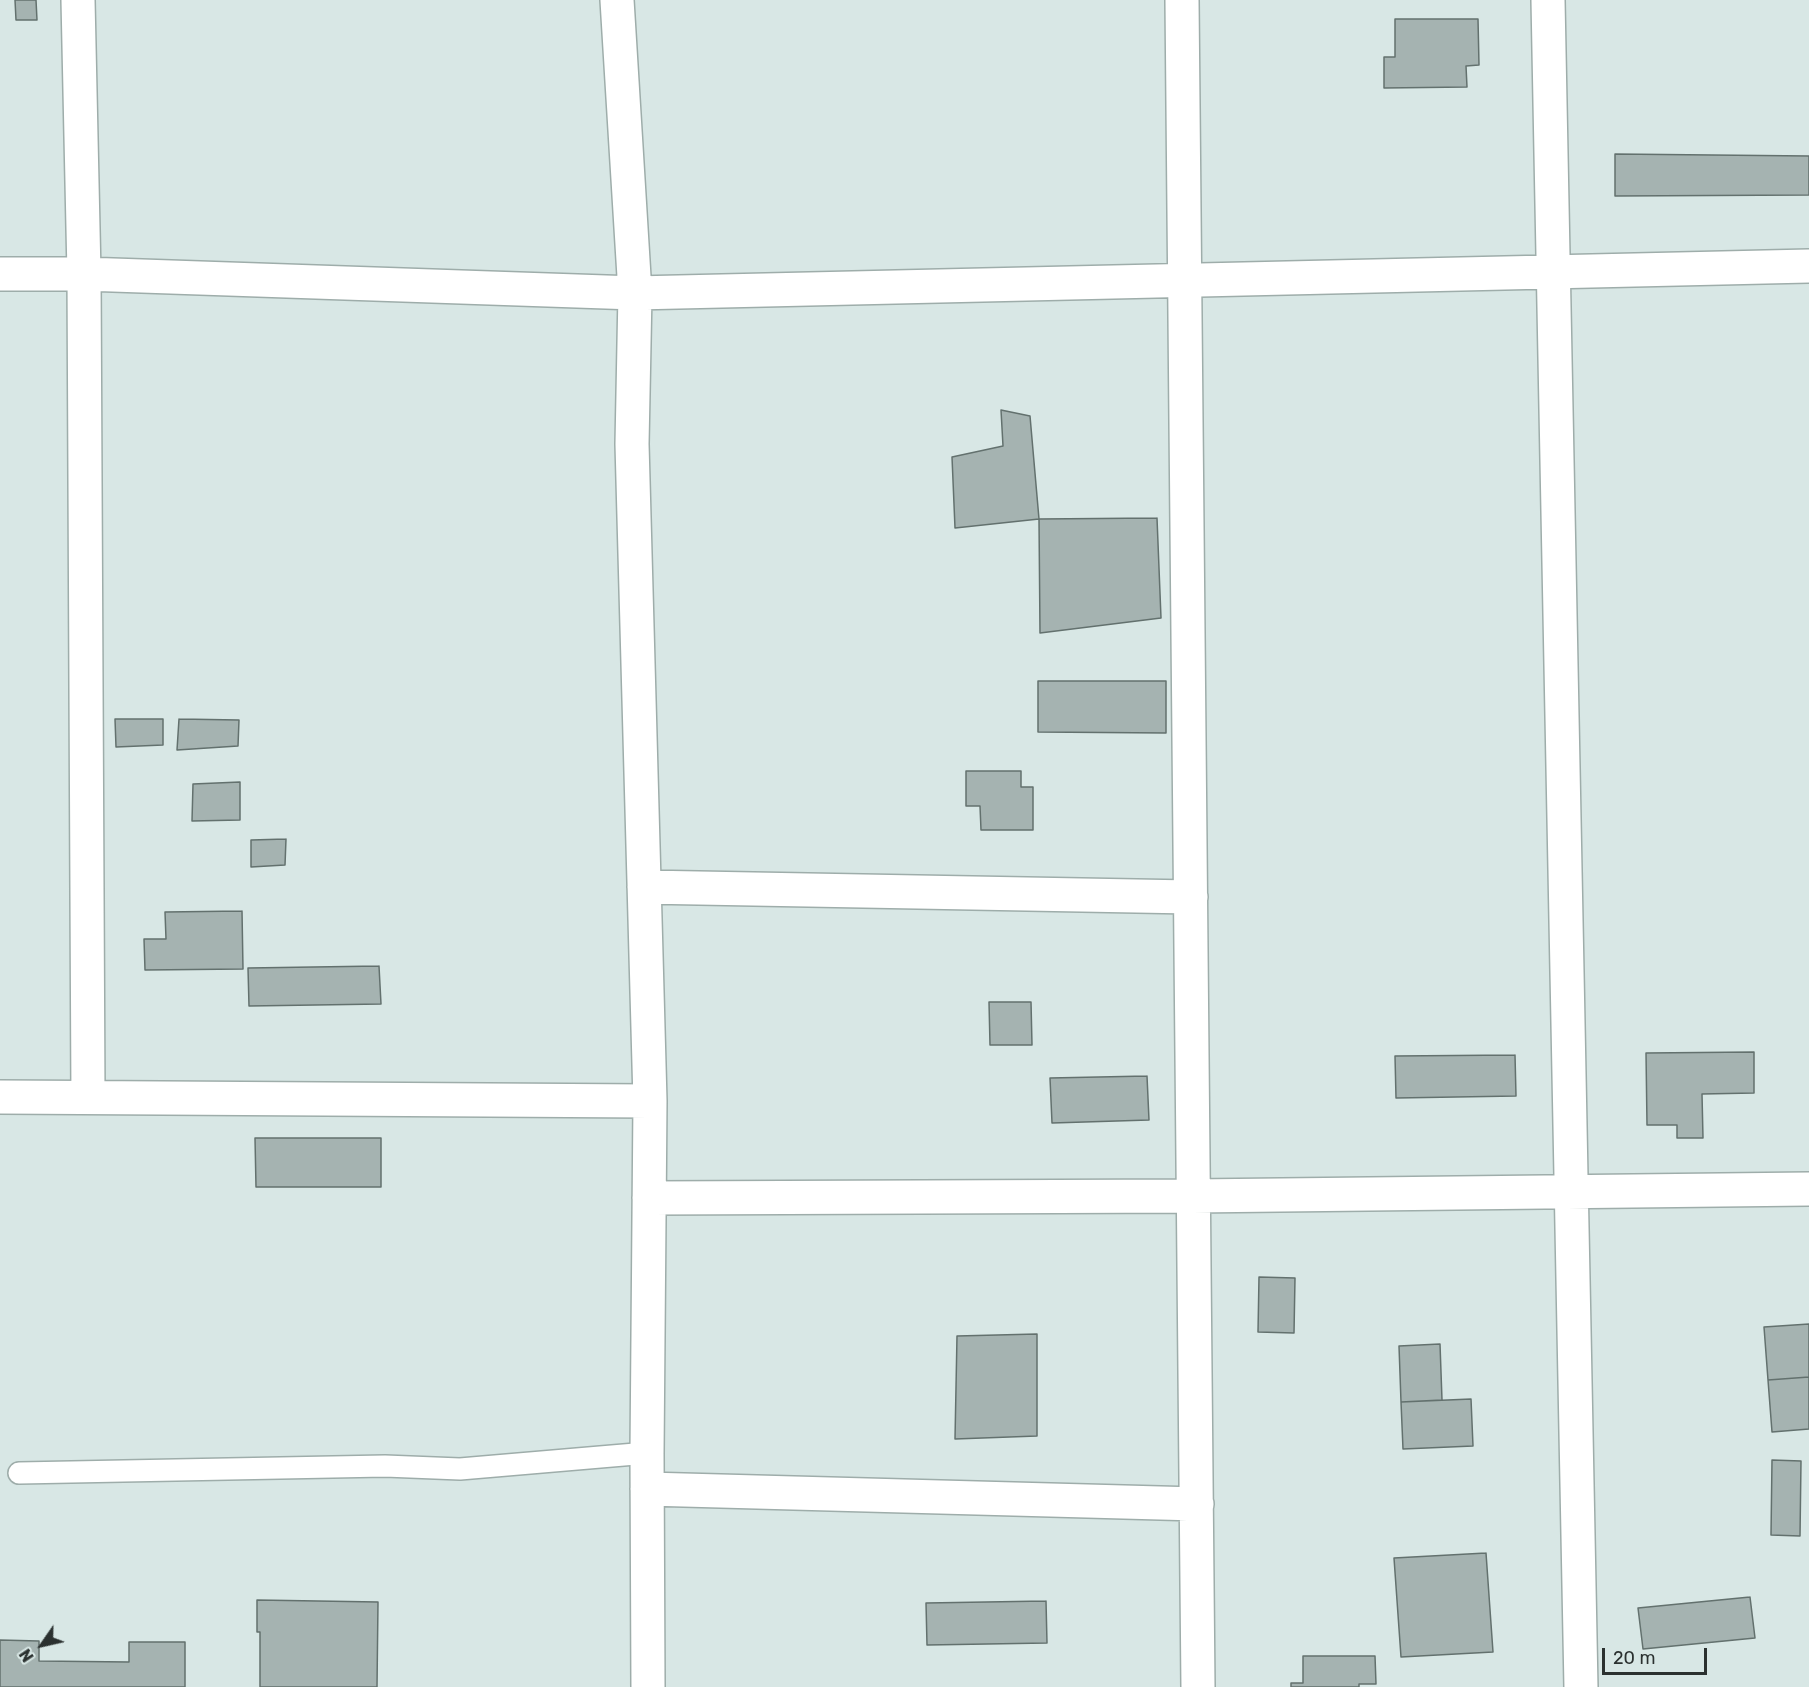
<!DOCTYPE html>
<style>
body{margin:0}
#map{position:relative;width:1809px;height:1687px;overflow:hidden;background:#d8e7e5;font-family:Rubik,sans-serif}
canvas{display:block}
.north{position:absolute;left:12px;top:1615px;width:60px;height:60px;-webkit-text-stroke:4px #d8e7e5;paint-order:stroke;rotate:236deg;font-size:16px;font-weight:700;line-height:24px;text-align:center;color:#2b3130}
.north::after{content:'';display:block;margin:auto;width:21px;height:27px;background:#2b3130;clip-path:polygon(50% 0,100% 100%,50% 72%,0 100%)}
.scale{position:absolute;left:1602px;top:1648px;width:105px;height:27px;box-sizing:border-box;border:3px solid #2b3130;border-top:0;padding-left:8px;font-size:18px;line-height:21px;white-space:nowrap;color:#2b3130;-webkit-text-stroke:4px #d8e7e5;paint-order:stroke}
</style>
<div id="map">
<canvas width="1809" height="1687"></canvas>
<div class="north">N</div>
<div class="scale">20 m</div>
</div>
<script>
const context = document.querySelector('canvas').getContext('2d');
context.lineJoin = 'round';
function paint(path, color) {
  context.fillStyle = color;
  context.fill(path, 'evenodd');
}
function poly(rows) {
  const path = new Path2D();
  for (const r of rows) {
    path.moveTo(r[0], r[1]);
    for (let i = 2; i < r.length; i += 2) path.lineTo(r[i], r[i + 1]);
  }
  return path;
}
function strokePath(path, color, width, dash) {
  context.strokeStyle = color;
  context.lineWidth = width;
  context.lineCap = dash ? 'butt' : 'round';
  context.setLineDash(dash || []);
  context.stroke(path);
}
const building = poly([
 [15,0,36,0,37,20,16,20,15,0],
 [1395,19,1478,19,1479,65,1466,66,1467,87,1384,88,1384,57,1395,57,1395,19],
 [1615,154,1809,156,1809,195,1615,196,1615,154],
 [1001,410,1030,416,1039,519,955,528,952,457,1003,446,1001,410],
 [1157,518,1161,618,1040,633,1039,519,1157,518],
 [1038,681,1166,681,1166,733,1038,732,1038,681],
 [115,719,163,719,163,745,116,747,115,719],
 [179,719,239,720,238,746,177,750,179,719],
 [966,771,1021,771,1021,787,1033,787,1033,830,981,830,980,806,966,806,966,771],
 [240,782,240,820,192,821,193,784,240,782],
 [286,839,285,865,251,867,251,840,286,839],
 [242,911,243,969,145,970,144,939,166,939,165,912,242,911],
 [379,966,381,1004,249,1006,248,968,379,966],
 [989,1002,1031,1002,1032,1045,990,1045,989,1002],
 [1754,1052,1754,1093,1702,1094,1703,1138,1677,1138,1677,1125,1647,1125,1646,1053,1754,1052],
 [1515,1055,1516,1096,1396,1098,1395,1056,1515,1055],
 [1147,1076,1149,1120,1052,1123,1050,1078,1147,1076],
 [255,1138,381,1138,381,1187,256,1187,255,1138],
 [1259,1277,1295,1278,1294,1333,1258,1332,1259,1277],
 [1809,1324,1809,1377,1768,1380,1764,1327,1809,1324],
 [1037,1334,1037,1436,955,1439,957,1336,1037,1334],
 [1440,1344,1442,1400,1401,1402,1399,1346,1440,1344],
 [1809,1377,1809,1429,1772,1432,1768,1380,1809,1377],
 [1471,1399,1473,1446,1403,1449,1401,1402,1471,1399],
 [1772,1460,1801,1461,1800,1536,1771,1535,1772,1460],
 [1486,1553,1493,1652,1401,1657,1394,1558,1486,1553],
 [1750,1597,1755,1638,1643,1649,1638,1608,1750,1597],
 [257,1600,378,1602,377,1687,260,1687,260,1632,257,1632,257,1600],
 [1046,1601,1047,1643,927,1645,926,1603,1046,1601],
 [0,1640,39,1641,39,1661,129,1662,129,1642,185,1642,185,1687,0,1687,0,1640],
 [1303,1656,1375,1656,1376,1684,1359,1684,1359,1687,1291,1687,1291,1683,1303,1683,1303,1656]
]);
paint(building, '#a5b3b1');
strokePath(building, '#63716e', 1.5);
const service = poly([
 [19,1473,385,1466,460,1469,647,1453]
]);
const minor = poly([
 [78,0,84,274,88,1097],
 [617,0,635,293,632,444,650,1101,647,1453,648,1687],
 [1182,0,1198,1687],
 [1548,0,1581,1687],
 [0,274,84,274,635,293,1809,266],
 [644,887,1191,897],
 [0,1097,650,1101],
 [649,1198,1193,1196,1809,1189],
 [647,1489,1197,1504]
]);
strokePath(service, '#9eadaa', 24);
strokePath(minor, '#9eadaa', 36);
strokePath(service, '#fff', 21);
strokePath(minor, '#fff', 33);
</script>
